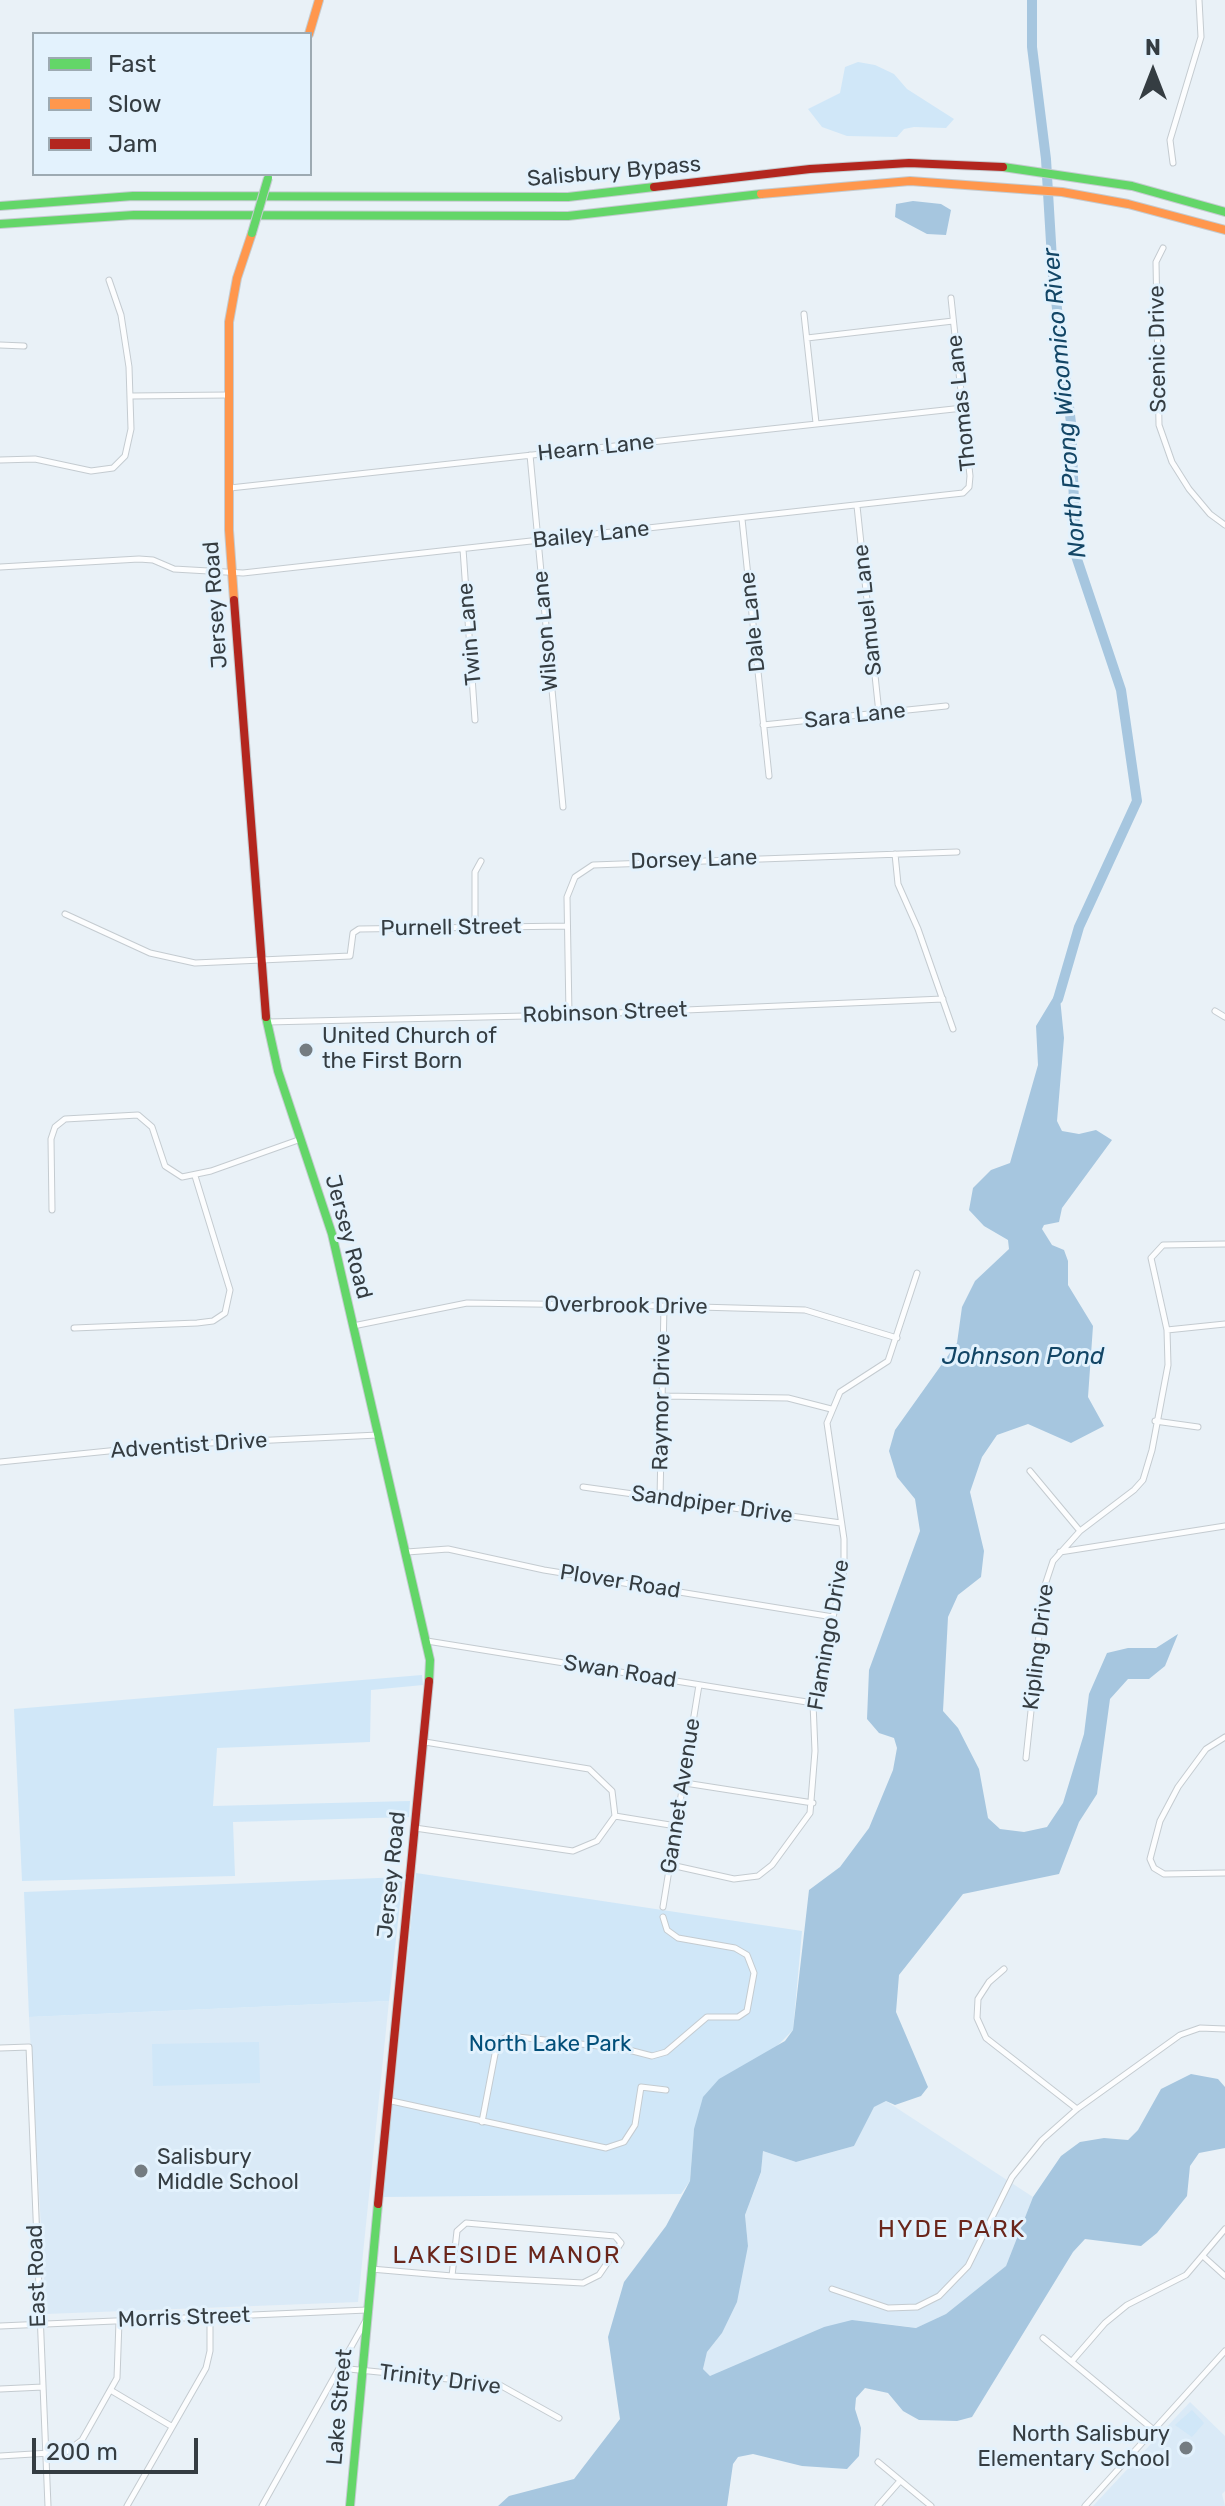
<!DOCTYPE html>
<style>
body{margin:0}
#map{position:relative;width:1225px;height:2506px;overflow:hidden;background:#e9f1f7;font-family:Rubik,sans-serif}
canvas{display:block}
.legend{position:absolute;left:32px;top:32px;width:280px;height:144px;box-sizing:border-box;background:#e3f2fd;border:2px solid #9daab2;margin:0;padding:10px 14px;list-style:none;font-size:24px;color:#353d42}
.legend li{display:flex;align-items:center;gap:16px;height:40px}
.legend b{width:40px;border:2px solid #9daab2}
.north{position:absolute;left:1113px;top:32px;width:80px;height:80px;-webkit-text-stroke:6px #e3f2fd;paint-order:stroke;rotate:0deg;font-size:22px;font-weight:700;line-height:32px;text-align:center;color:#353d42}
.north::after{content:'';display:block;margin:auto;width:28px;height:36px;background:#353d42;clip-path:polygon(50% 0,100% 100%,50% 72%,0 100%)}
.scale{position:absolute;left:32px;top:2438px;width:166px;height:36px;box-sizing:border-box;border:4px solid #353d42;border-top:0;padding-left:10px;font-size:24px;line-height:28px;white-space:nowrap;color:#353d42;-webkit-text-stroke:6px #e3f2fd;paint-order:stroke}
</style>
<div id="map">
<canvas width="1225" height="2506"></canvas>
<ul class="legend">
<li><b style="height:10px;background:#63d668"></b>Fast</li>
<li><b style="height:10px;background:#ff974d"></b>Slow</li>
<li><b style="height:10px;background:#b3261e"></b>Jam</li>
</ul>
<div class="north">N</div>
<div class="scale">200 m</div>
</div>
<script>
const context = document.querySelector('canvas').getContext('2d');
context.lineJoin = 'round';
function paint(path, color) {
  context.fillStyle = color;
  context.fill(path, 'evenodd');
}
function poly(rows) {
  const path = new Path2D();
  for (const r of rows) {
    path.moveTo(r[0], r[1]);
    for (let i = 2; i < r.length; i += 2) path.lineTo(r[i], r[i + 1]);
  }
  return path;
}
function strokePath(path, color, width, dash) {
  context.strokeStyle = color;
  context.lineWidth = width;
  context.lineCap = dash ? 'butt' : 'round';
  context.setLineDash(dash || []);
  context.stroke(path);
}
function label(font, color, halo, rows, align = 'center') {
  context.font = font + ' Rubik,sans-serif';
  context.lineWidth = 6;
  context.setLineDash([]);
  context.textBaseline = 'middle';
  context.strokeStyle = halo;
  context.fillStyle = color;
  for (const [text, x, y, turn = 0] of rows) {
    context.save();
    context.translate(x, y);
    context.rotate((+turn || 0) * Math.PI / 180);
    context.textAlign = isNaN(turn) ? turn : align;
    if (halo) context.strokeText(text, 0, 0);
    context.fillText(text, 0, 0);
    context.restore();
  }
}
paint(poly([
 [389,2001,358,2302,46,2314,29,2017],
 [886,2101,1033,2197,1006,2266,946,2314,917,2328,880,2323,824,2327,710,2377,703,2369,707,2352,722,2333,748,2246,745,2215,761,2173,763,2151,796,2162,854,2146,873,2107],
 [1190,2402,1225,2436,1225,2491,1222,2494,1225,2506,1093,2506]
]), '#daeaf7');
paint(poly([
 [858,62,875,65,894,74,907,89,954,119,946,128,914,127,904,129,897,137,847,136,822,127,808,109,840,93,845,67],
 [422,1675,423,1685,371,1690,370,1742,217,1748,213,1806,410,1801,409,1817,233,1822,235,1876,22,1881,14,1709],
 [416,1873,802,1931,793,2030,694,2129,690,2181,681,2194,383,2197],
 [403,1877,389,2001,29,2017,24,1892],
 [259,2042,260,2083,153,2086,152,2044],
 [1192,2410,1204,2423,1192,2437,1175,2425]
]), '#d0e7f8');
paint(poly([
 [913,201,941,204,951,210,946,235,927,234,895,217,896,204],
 [1059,988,1064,1038,1057,1121,1062,1131,1079,1134,1096,1130,1112,1140,1062,1208,1059,1222,1044,1225,1042,1229,1052,1245,1064,1250,1068,1261,1068,1285,1093,1326,1088,1397,1104,1426,1071,1443,1028,1424,997,1435,982,1457,970,1492,984,1551,981,1577,958,1595,948,1617,943,1711,958,1728,979,1769,988,1818,1000,1829,1024,1832,1047,1827,1063,1803,1084,1734,1089,1694,1107,1653,1128,1648,1156,1648,1178,1634,1165,1666,1149,1679,1128,1679,1110,1699,1097,1794,1079,1822,1059,1874,963,1894,899,1975,896,2012,928,2087,921,2096,895,2105,886,2101,874,2107,854,2146,796,2162,763,2151,761,2172,745,2215,748,2246,737,2302,722,2333,707,2352,703,2369,710,2376,824,2327,852,2320,916,2328,946,2314,1006,2266,1033,2197,1061,2156,1080,2142,1104,2138,1128,2140,1138,2130,1161,2089,1191,2074,1218,2079,1225,2087,1225,2148,1199,2153,1190,2166,1187,2196,1157,2233,1141,2246,1085,2239,1073,2252,972,2417,957,2421,919,2420,903,2411,888,2393,865,2388,856,2398,855,2409,861,2428,859,2456,847,2469,802,2466,753,2454,738,2457,733,2464,727,2506,498,2506,509,2496,574,2479,620,2419,608,2337,624,2282,666,2226,690,2181,694,2129,703,2097,719,2079,785,2041,793,2030,809,1890,840,1867,869,1828,893,1770,897,1748,894,1738,879,1733,867,1719,869,1670,920,1531,915,1499,897,1477,889,1451,895,1430,957,1343,962,1307,975,1281,1009,1249,1008,1240,984,1226,969,1210,973,1188,991,1170,1010,1163,1038,1065,1036,1026]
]), '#a6c6df');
strokePath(poly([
 [1032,0,1032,47,1046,159,1053,276,1071,423,1076,556,1121,690,1137,801,1079,927,1058,999]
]), '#a6c6df', 10);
const street = poly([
 [1173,163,1170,140,1201,37,1199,0],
 [1163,248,1156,262,1159,425,1172,462,1189,489,1210,514,1225,525],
 [804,314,816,423],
 [807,338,953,321],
 [0,345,24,346],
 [131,396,228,395],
 [530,455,563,807],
 [0,460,35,459,91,471,113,468,125,456,131,429,129,367,121,315,109,280],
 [230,488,963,408],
 [857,506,879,713],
 [742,519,769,776],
 [463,549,475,720],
 [0,567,139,559,153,560,174,569,243,573,963,493,969,487,970,476,951,298],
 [763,725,946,706],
 [895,854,898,884,918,929,953,1029],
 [65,914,150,953,195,963,350,956,353,933,359,929,567,926],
 [475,927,475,872,481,861],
 [1215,1011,1225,1017],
 [569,1015,567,897,575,877,593,865,957,852],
 [267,1022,569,1015,943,999],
 [52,1210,51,1139,55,1127,65,1119,138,1115,152,1127,165,1166,182,1177,211,1171,301,1139],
 [353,1326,467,1303,664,1306,805,1310,897,1338],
 [74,1328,197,1323,213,1321,225,1313,230,1290,195,1176],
 [1167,1330,1225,1324],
 [663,1396,788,1398,831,1409],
 [1155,1421,1198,1427],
 [0,1462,168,1445,378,1435],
 [1030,1471,1080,1531],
 [583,1487,841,1523],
 [660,1498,664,1306],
 [407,1552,448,1549,544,1570,833,1617],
 [1060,1552,1225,1526],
 [427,1641,813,1703],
 [1225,1737,1206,1749,1178,1787,1160,1821,1150,1859,1154,1868,1164,1874,1225,1873],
 [425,1742,589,1769,612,1791,615,1816],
 [1026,1758,1044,1588,1053,1561,1080,1531,1134,1490,1143,1480,1152,1450,1168,1365,1167,1330,1151,1258,1163,1245,1225,1244],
 [685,1783,813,1803],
 [615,1816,676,1826],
 [415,1828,573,1851,597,1841,615,1816],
 [671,1865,734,1879,758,1876,772,1865,810,1813,815,1751,813,1703,844,1570,844,1539,827,1423,840,1392,888,1361,917,1273],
 [663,1907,699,1685],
 [1004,1969,989,1982,978,1999,977,2018,986,2038,1077,2109],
 [0,2048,29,2047,48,2506],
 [387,2100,606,2148,624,2142,635,2125,641,2087,666,2090],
 [482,2122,495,2054,501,2040,509,2036,625,2049,652,2056,666,2052,707,2017,738,2017,747,2011,754,1973,747,1955,735,1948,678,1938,667,1930,663,1917],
 [1204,2257,1225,2276],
 [371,2269,452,2276,507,2279,583,2283,599,2275,621,2243,615,2236,466,2223,457,2231,452,2276],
 [832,2289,888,2308,917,2307,939,2296,968,2266,1012,2177,1042,2140,1077,2109,1180,2035,1200,2028,1225,2029],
 [0,2326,367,2310],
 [1043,2338,1155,2431],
 [1072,2361,1105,2323,1127,2305,1186,2275,1225,2229],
 [337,2372,349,2369,498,2384,559,2418],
 [0,2389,43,2387],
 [112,2391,171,2426],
 [0,2456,66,2452,82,2440,117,2378,119,2321],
 [878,2462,931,2506],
 [127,2506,206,2368,210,2351,210,2317],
 [262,2506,365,2322],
 [878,2506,900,2481],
 [1085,2506,1225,2351]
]);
const fast = poly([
 [1003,167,1132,186,1225,212],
 [0,206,133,196,568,197,654,187],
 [0,224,134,215,568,216,761,194],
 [266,1017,278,1071,332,1234,430,1660,429,1681],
 [350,2506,378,2204]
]);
const slow = poly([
 [309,34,319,0],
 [761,194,910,181,1062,192,1128,204,1225,230],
 [234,600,229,530,229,322,237,278,252,233]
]);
const jam = poly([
 [654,187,810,169,909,163,1003,167],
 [234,600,266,1017],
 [378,2204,429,1681]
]);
strokePath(street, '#c4cbd0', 7);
strokePath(fast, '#c4cbd0', 10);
strokePath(slow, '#c4cbd0', 10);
strokePath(jam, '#c4cbd0', 10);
strokePath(street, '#fcfdfe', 5);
strokePath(fast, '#63d668', 8);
strokePath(slow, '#ff974d', 8);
strokePath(jam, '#b3261e', 8);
const fastBridge = poly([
 [252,233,268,178]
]);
strokePath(fastBridge, '#c4cbd0', 10, []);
strokePath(fastBridge, '#63d668', 8);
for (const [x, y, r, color] of [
 [306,1050,8,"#747c81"],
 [141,2171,8,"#747c81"],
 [1186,2448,8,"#747c81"]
]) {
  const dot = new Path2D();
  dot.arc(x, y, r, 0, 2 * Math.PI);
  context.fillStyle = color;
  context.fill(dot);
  strokePath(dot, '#e3f2fd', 3);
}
label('22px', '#353d42', '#e3f2fd', [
 ["Salisbury Bypass",614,172,-5],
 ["Scenic Drive",1158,349,-91],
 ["Thomas Lane",962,403,-96],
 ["Hearn Lane",596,448,-6],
 ["Bailey Lane",591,535,-6],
 ["Jersey Road",216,605,-94],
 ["Samuel Lane",868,610,-96],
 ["Dale Lane",753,622,-96],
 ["Wilson Lane",546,631,-95],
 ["Twin Lane",470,634,-95],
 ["Sara Lane",855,716,-6],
 ["Dorsey Lane",694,860,-2],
 ["Purnell Street",451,928,-1],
 ["Robinson Street",605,1013,-2],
 ["Jersey Road",348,1237,75],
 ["Overbrook Drive",626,1306,1],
 ["Raymor Drive",662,1402,-89],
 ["Adventist Drive",189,1446,-4],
 ["Sandpiper Drive",712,1505,8],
 ["Plover Road",620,1582,9],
 ["Flamingo Drive",829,1635,-80],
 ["Kipling Drive",1039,1647,-83],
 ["Swan Road",620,1672,9],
 ["Gannet Avenue",681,1796,-81],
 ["Jersey Road",392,1875,-84],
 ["East Road",37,2276,-92],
 ["Morris Street",184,2318,-2],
 ["Trinity Drive",440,2380,7],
 ["Lake Street",340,2407,-85]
]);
label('22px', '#353d42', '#e3f2fd', [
 ["United Church of",322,1037],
 ["the First Born",322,1062],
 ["Salisbury",157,2158],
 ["Middle School",157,2183],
 ["North Salisbury",1170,2435,"right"],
 ["Elementary School",1170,2460,"right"]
], 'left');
label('22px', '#024f79', '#e3f2fd', [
 ["North Lake Park",550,2045]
]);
label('italic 24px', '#134666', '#e3f2fd', [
 ["North Prong Wicomico River",1065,403,-95],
 ["Johnson Pond",1023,1357]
]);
context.letterSpacing = '2px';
label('24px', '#6a261b', '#e3f2fd', [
 ["HYDE PARK",952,2230],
 ["LAKESIDE MANOR",507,2256]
]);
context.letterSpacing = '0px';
</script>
